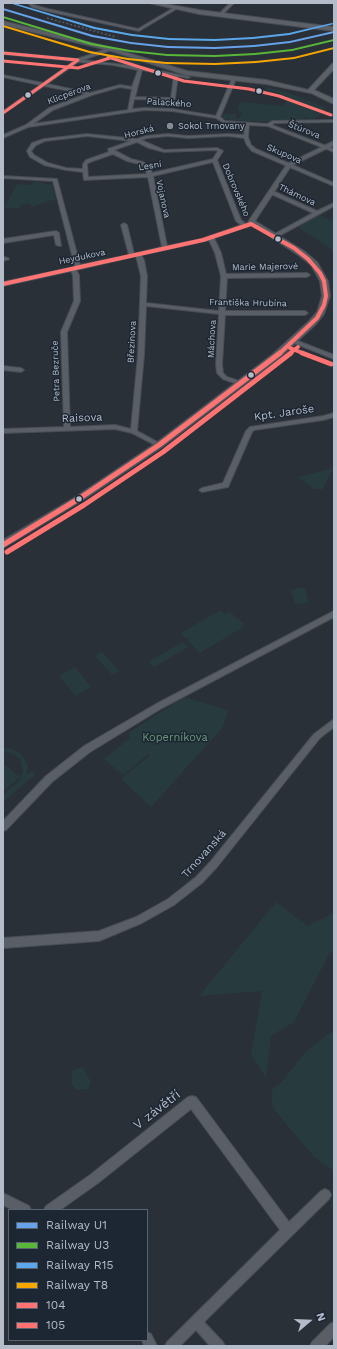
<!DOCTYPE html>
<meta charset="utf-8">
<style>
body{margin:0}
#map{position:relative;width:337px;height:1349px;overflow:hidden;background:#2a3038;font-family:"Work Sans",sans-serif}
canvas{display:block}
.frame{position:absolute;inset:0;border:4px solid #b4bcc9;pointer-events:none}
.legend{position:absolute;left:8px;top:1209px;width:140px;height:132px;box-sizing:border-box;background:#1d2633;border:1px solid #59626f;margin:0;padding:5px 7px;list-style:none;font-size:12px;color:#b4bcc9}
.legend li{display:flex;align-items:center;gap:8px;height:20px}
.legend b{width:20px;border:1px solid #59626f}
.north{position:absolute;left:289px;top:1301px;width:40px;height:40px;-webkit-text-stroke:3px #1d2633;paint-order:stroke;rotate:71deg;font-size:11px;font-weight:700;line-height:16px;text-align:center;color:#b4bcc9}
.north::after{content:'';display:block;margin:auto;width:14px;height:18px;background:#b4bcc9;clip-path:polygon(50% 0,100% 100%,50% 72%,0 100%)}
</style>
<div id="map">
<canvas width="337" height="1349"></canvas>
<div class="frame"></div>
<ul class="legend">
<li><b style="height:5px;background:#66a3eb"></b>Railway U1</li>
<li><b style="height:5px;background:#58b638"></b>Railway U3</li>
<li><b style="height:5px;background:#5aa8eb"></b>Railway R15</li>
<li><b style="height:5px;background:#f7a600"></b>Railway T8</li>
<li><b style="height:5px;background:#ff7373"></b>104</li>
<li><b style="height:5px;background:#ff7373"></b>105</li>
</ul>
<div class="north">N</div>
</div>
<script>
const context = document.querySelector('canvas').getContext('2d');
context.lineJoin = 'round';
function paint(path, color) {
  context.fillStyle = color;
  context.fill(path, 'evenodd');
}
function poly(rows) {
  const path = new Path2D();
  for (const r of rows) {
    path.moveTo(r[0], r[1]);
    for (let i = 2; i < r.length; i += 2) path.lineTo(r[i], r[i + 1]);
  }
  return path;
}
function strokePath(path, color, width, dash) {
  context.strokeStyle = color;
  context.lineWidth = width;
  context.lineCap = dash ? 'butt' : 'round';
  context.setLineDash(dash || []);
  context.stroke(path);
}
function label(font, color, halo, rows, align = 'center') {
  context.font = font + ' "Work Sans",sans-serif';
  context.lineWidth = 3;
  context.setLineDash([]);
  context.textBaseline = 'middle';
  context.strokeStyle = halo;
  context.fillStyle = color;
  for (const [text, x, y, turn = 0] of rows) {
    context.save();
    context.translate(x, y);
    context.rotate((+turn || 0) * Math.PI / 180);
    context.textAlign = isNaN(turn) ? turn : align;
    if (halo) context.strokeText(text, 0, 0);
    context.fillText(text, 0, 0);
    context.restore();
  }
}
paint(poly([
 [113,53,123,56,142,63,138,65,98,60,107,54],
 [267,87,289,93,327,108,323,110,327,111,312,120,306,117,302,119,303,121,244,121,224,119,222,116,223,114,236,114,236,118,240,118,242,112,237,111,240,102,284,106,287,97,279,97,280,93,266,90],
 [34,181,52,185,56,201,47,200,47,202,34,206,31,207,30,204,20,205,21,208,4,208,17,184,32,185],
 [320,215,334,222,334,251,298,227],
 [333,468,323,489,314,489,298,477],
 [302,587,305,589,308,601,307,603,297,604,295,603,291,590],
 [220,610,225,614,229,612,228,610,244,624,242,626,243,627,200,653,187,640,189,638,188,637,185,638,181,633],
 [183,642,188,647,154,667,149,661],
 [102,652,119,671,112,675,95,656],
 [75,667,91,687,76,696,59,676],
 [184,697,228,710,223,727,151,807,121,779,150,755,148,754,123,775,104,759,130,738,128,733],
 [3,748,11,749,20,753,26,761,28,766,27,775,32,771,36,774,3,802,3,795,19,781,23,771,20,759,13,754,3,751],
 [3,763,20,777,3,791],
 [276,902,307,926,334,913,334,950,330,952,294,1022,271,1036,266,1078,251,1055,262,991,199,996],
 [334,1031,334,1171,314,1157,273,1108,271,1096,273,1088,281,1083,306,1051,328,1034],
 [83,1067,91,1082,88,1089,76,1090,72,1085,72,1071]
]), '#273a3e');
const street = poly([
 [28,3,32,3,34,5,48,9,138,29,175,7,178,8,139,31,47,11,32,7,28,3],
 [230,3,234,3,221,16,219,16,219,14,230,3],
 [110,48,111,50,83,60,141,67,190,77,188,78,178,76,174,104,170,104,170,100,134,99,132,109,144,108,172,109,216,116,232,79,234,78,236,79,220,117,225,121,267,124,273,121,334,120,334,122,274,123,272,125,334,149,334,152,268,126,249,125,248,137,251,145,256,149,334,183,334,186,252,151,247,145,244,138,228,136,188,138,168,136,147,138,141,140,164,150,217,148,223,151,217,160,241,220,246,224,251,222,254,224,214,238,221,253,226,274,307,273,310,275,307,277,227,278,225,311,305,311,308,313,305,315,225,315,222,364,223,373,227,377,242,382,242,384,240,385,223,379,217,373,216,364,219,314,146,306,144,355,137,431,161,444,162,445,159,447,132,433,115,429,3,433,3,429,64,427,61,332,74,301,73,275,71,271,3,286,3,282,75,267,53,181,3,178,3,176,57,179,80,265,129,255,121,225,124,223,127,225,134,254,162,247,148,177,84,180,83,172,66,170,44,165,30,157,27,151,32,143,44,139,87,134,137,139,146,136,168,134,188,136,228,134,244,135,245,124,224,123,216,118,172,111,144,110,28,127,3,138,3,135,26,125,49,108,86,94,44,86,3,114,3,111,40,85,3,77,3,75,43,83,74,61,3,54,3,52,77,59,110,48],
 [78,62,113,65,138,70,132,87,120,85,90,93,47,84,78,62],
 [142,70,174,76,171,98,135,97,142,70],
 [120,87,132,89,128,110,33,124,53,110,92,95,120,87],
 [87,136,131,141,108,149,109,152,86,160,83,164,83,169,66,168,48,163,34,155,31,151,36,145,45,141,87,136],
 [137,142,149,148,164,152,216,150,218,151,213,159,152,173,149,166,143,162,131,159,114,150,137,142],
 [113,154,127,161,139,164,145,168,147,174,88,177,87,164,90,162,113,154],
 [213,162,236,221,241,225,202,239,167,246,153,176,213,162],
 [209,240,215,253,221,276,219,311,146,303,147,276,144,260,141,255,209,240],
 [136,256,141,276,138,355,131,429,115,425,70,427,67,332,80,301,79,275,76,270,136,256],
 [269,191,273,191,317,211,334,203,334,206,275,238,273,237,273,235,313,213,269,193,269,191],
 [56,231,59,233,61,246,56,245,54,235,3,243,3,239,56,231],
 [3,257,8,258,9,259,3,261,3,257],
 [293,339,334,355,334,359,291,342,291,340,293,339],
 [3,366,21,368,24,370,21,372,3,370,3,366],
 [334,413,334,417,323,420,254,430,252,432,228,487,202,492,199,490,202,488,223,483,246,431,250,427,323,416,334,413],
 [334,611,334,617,162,708,90,752,52,782,6,830,3,831,3,821,46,776,84,746,156,704,334,611],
 [334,719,334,727,320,738,308,753,217,867,202,883,174,905,142,923,99,941,3,948,3,938,99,931,136,917,168,899,196,877,211,861,314,734,334,719],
 [192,1096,196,1097,289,1222,321,1191,325,1189,329,1191,331,1195,329,1199,204,1322,223,1342,225,1346,210,1346,196,1330,180,1346,165,1346,167,1342,280,1230,191,1109,98,1183,60,1210,44,1210,46,1206,90,1175,188,1097,192,1096],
 [3,1193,29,1206,31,1210,13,1210,3,1205,3,1193],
 [334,1322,334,1337,325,1346,310,1346,312,1342,330,1324,334,1322],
 [147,1332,151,1334,157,1346,144,1346,142,1340,147,1340,147,1332]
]);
const secondary = poly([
 [3,21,112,48,187,71,266,80,313,91,310,93,266,84,186,75,108,50,3,25,3,21],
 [334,141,334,145,291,166,255,221,304,251,317,262,328,281,330,296,324,314,315,325,279,358,162,447,83,500,3,548,3,540,77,496,156,443,273,354,309,321,317,312,322,296,320,281,311,265,298,255,248,222,287,164,334,141]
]);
const primary = poly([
 [149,3,161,3,199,10,334,27,334,31,199,14,149,3],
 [334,63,334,69,314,90,334,99,334,104,307,91,332,64,334,63]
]);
strokePath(street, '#484c53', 2);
strokePath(secondary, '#484c53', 2);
strokePath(primary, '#484c55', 2);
paint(street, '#5a5e66');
paint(secondary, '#595d64');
paint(primary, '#5c6168');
strokePath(poly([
 [47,18,116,37]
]), '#595d64', 1.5, [2, 2]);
strokePath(poly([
 [3,53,78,60],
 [3,113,78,60]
]), '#ff7373', 3);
strokePath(poly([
 [251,224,294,248,308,259,320,273,324,281,326,296,324,305,317,318,279,354],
 [3,284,203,240,251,224]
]), '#ff7373', 4);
strokePath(poly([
 [3,545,80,498,159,445,280,353]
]), '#ff7373', 5);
strokePath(poly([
 [108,57,184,81,249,89,279,96,331,115],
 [3,61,78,68,113,57]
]), '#ff7373', 3);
strokePath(poly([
 [290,348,305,354],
 [289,354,298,347]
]), '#ff7373', 4);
strokePath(poly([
 [302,353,331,364],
 [7,552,84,505,163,452,291,353]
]), '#ff7373', 5);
paint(poly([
 [3,8,93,35,131,42,168,46,215,47,254,45,290,41,334,31,334,33,290,43,254,47,215,49,168,48,131,44,92,37,3,10,3,8]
]), '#66a3eb');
paint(poly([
 [3,16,92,43,130,50,167,54,215,55,255,53,292,49,334,39,334,41,292,51,255,55,215,57,167,56,130,52,91,45,3,18,3,16]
]), '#58b638');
paint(poly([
 [9,3,14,3,95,27,132,34,169,38,215,39,253,37,289,33,332,23,334,24,289,35,253,39,215,41,169,40,132,36,94,29,9,3]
]), '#5aa8eb');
paint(poly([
 [3,25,90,51,128,58,166,62,215,63,256,61,294,57,334,47,334,49,294,59,256,63,215,65,166,64,128,60,89,53,3,27,3,25]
]), '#f7a600');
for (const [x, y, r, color] of [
 [158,73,3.5,"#b4bcc9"],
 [259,91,3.5,"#b4bcc9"],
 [28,95,3.5,"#b4bcc9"],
 [170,126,4,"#848b96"],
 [278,239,3.5,"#b4bcc9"],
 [251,375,3.5,"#b4bcc9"],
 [79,499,3.5,"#b4bcc9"]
]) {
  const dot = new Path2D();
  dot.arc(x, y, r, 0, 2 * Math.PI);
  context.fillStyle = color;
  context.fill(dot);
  strokePath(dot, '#1d2633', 1.5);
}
label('9px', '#b4bcc9', '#1d2633', [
 ["Klicperova",69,94,-21],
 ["Palackého",169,103,4],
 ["Štúrova",304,130,22],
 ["Horská",139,132,-15],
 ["Skupova",284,154,23],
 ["Lesní",150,166,-9],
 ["Dobrovského",236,190,67],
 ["Thámova",297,195,25],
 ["Vojanova",163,199,78],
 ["Heydukova",82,257,-12],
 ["Marie Majerové",265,267,-1],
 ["Františka Hrubína",248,303,1],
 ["Máchova",212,339,-87],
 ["Březinova",132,342,-87],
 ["Petra Bezruče",56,371,-92]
]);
label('9px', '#b4bcc9', '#1d2633', [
 ["Sokol Trnovany",178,126]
], 'left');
label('11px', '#b4bcc9', '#1d2633', [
 ["Kpt. Jaroše",284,413,-8],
 ["Raisova",82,418,-2],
 ["Trnovanská",204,854,-48]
]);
label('11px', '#6b9a76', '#1d2633', [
 ["Koperníkova",175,738]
]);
label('13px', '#b4bcc9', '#1d2633', [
 ["V závětří",157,1110,-38]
]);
</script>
